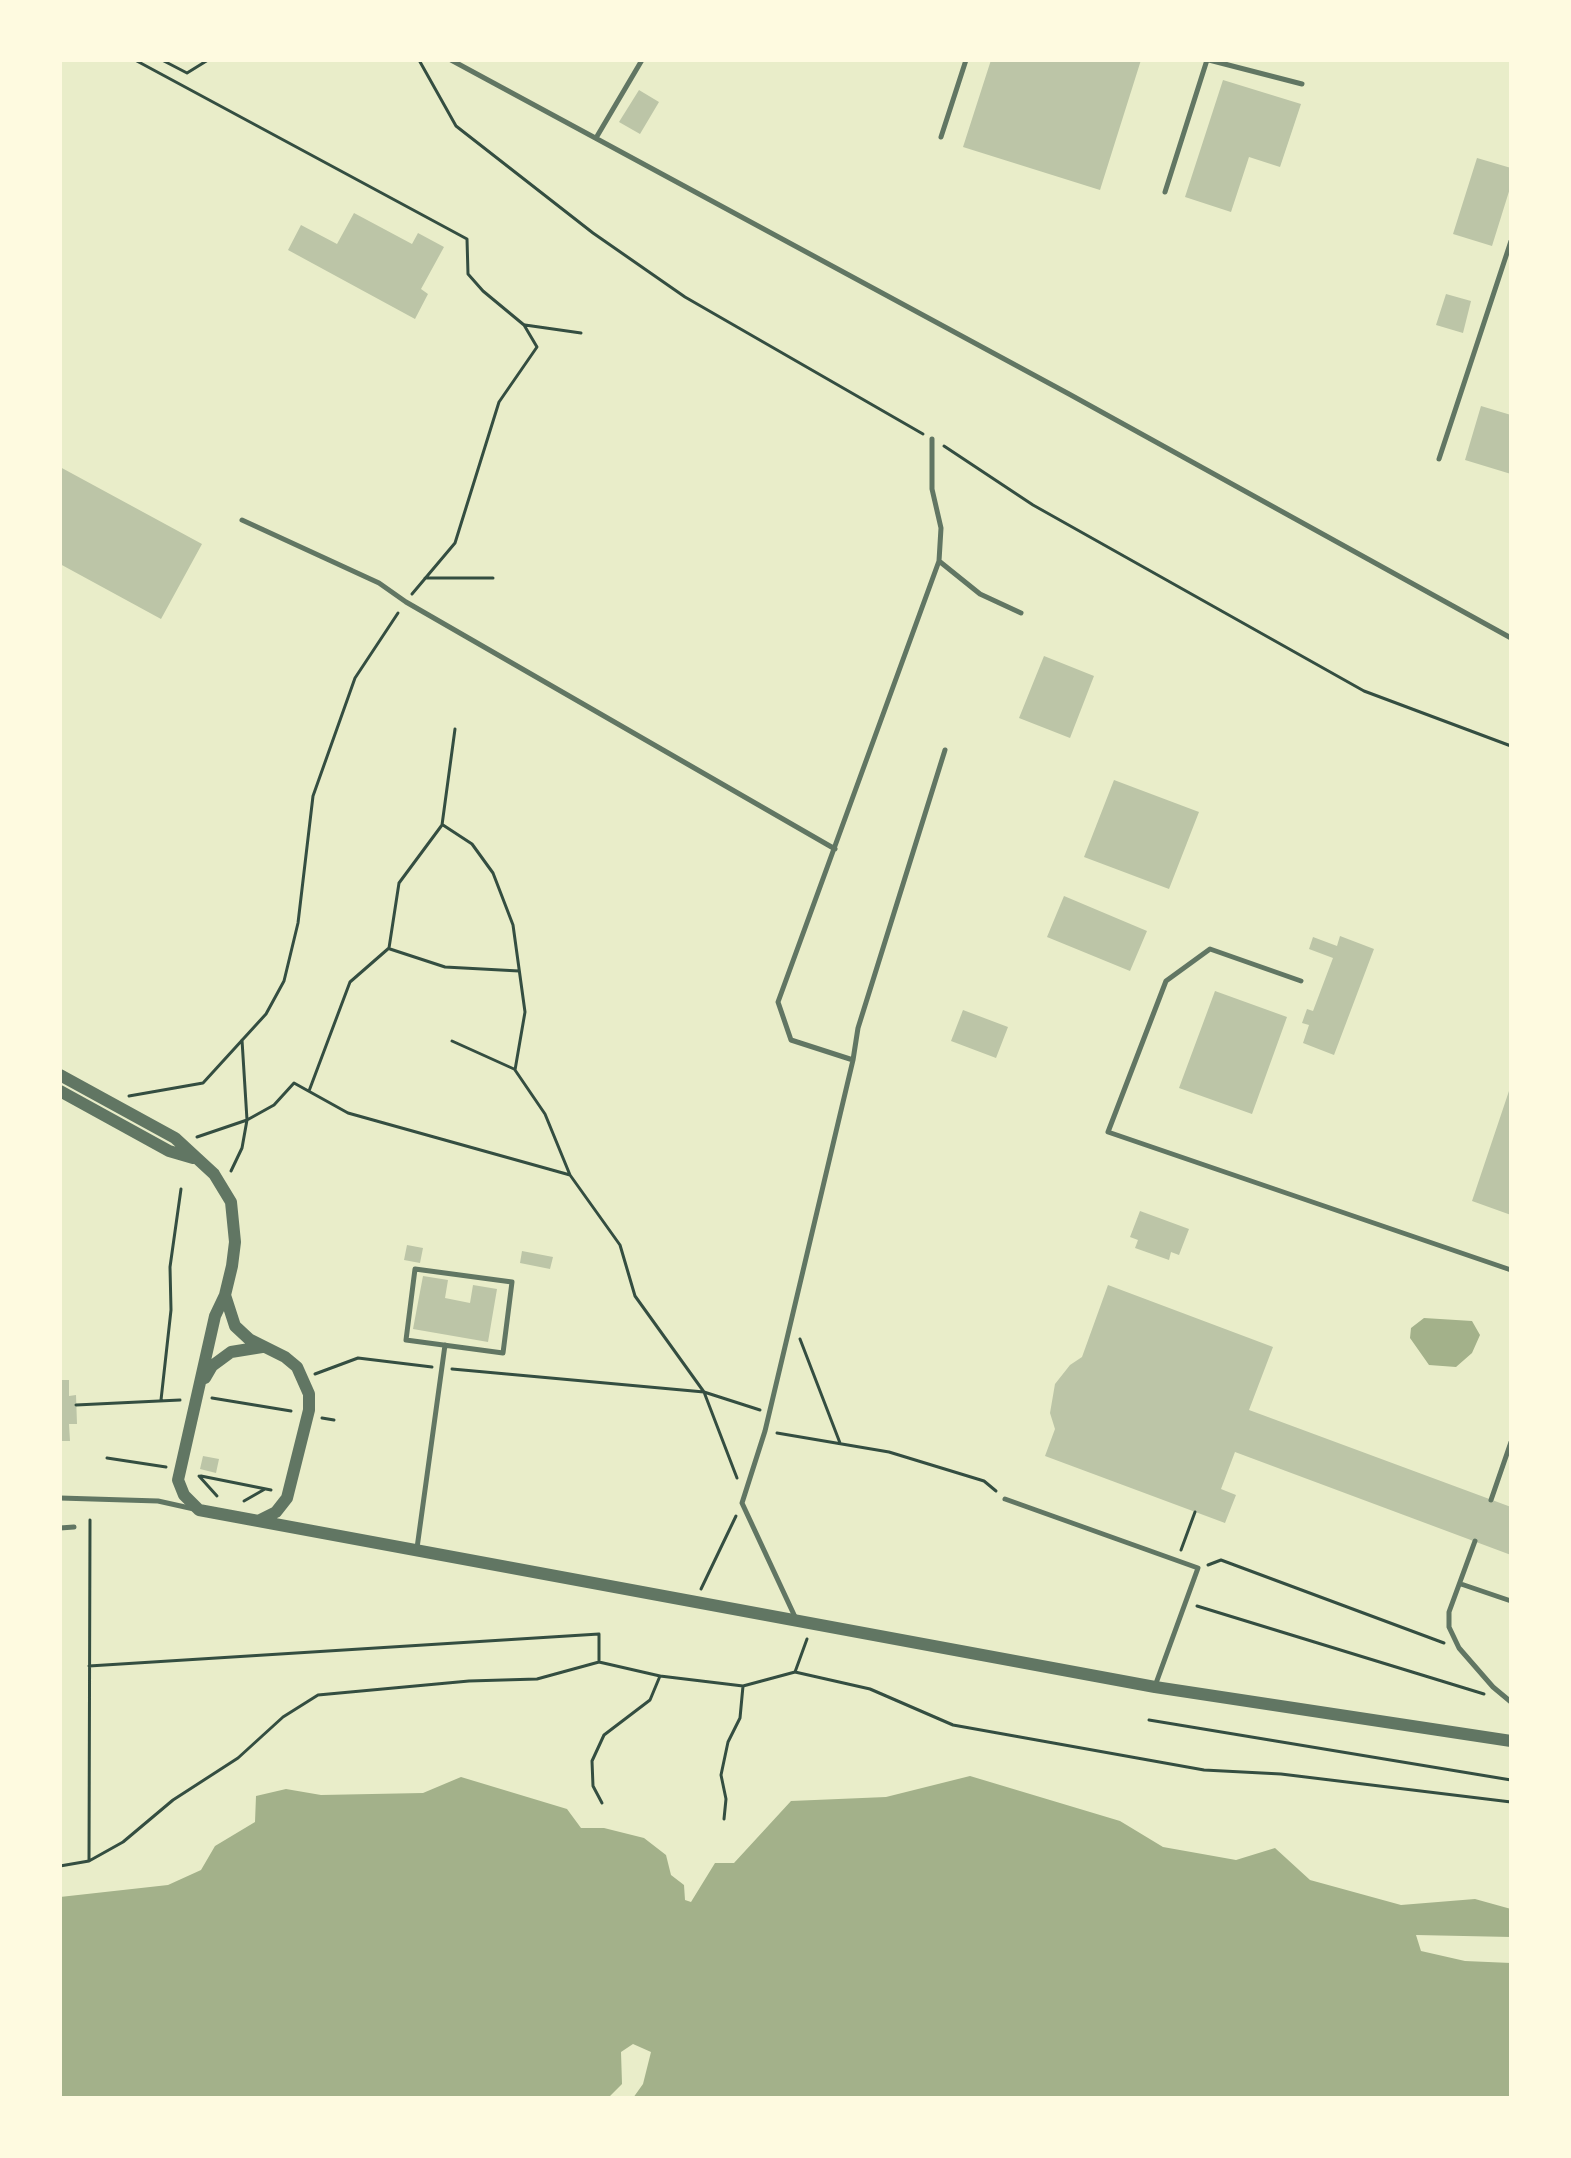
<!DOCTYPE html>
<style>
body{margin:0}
#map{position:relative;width:1571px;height:2158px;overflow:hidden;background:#e9edc9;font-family:"Playfair Display",serif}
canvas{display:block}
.frame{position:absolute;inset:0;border:62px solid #fefae0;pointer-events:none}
</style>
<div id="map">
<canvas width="1571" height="2158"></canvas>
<div class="frame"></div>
</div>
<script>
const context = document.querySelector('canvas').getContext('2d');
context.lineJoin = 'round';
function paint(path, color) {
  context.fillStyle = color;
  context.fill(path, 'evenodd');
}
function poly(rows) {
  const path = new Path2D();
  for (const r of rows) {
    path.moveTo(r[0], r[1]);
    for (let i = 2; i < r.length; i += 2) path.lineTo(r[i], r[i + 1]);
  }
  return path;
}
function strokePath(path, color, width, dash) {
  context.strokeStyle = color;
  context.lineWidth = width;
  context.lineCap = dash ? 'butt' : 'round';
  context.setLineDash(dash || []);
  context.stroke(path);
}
paint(poly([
 [1424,1318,1472,1321,1480,1335,1472,1353,1456,1367,1429,1365,1410,1338,1411,1328],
 [970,1776,1120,1821,1163,1847,1236,1860,1275,1848,1310,1880,1401,1905,1475,1899,1511,1909,1511,1937,1416,1935,1421,1951,1465,1961,1511,1963,1511,2098,633,2098,643,2084,651,2052,633,2044,621,2052,622,2084,608,2098,60,2098,60,1897,168,1885,201,1870,215,1846,255,1822,256,1796,286,1789,321,1795,423,1793,461,1777,567,1809,581,1828,604,1828,644,1838,666,1855,671,1875,684,1885,685,1900,691,1902,715,1863,734,1863,791,1801,886,1797]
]), '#a3b18a');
paint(poly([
 [991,60,1141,60,1100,190,963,147],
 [1223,80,1301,104,1280,167,1249,157,1231,212,1185,197],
 [639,90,659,102,640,134,619,122],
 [1477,158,1511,168,1511,185,1492,246,1453,234],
 [354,213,412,244,418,233,444,247,421,289,428,294,415,319,288,250,301,225,337,244],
 [1446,294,1471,301,1463,333,1436,325],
 [1481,406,1511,415,1511,474,1465,460],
 [60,467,202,544,161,619,60,564],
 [1044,656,1094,676,1070,738,1019,718],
 [1114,780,1199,812,1169,889,1084,857],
 [1064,896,1147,931,1130,971,1047,937],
 [1340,936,1374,949,1334,1055,1303,1043,1309,1025,1302,1023,1307,1009,1313,1011,1333,958,1309,949,1313,937,1337,946],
 [1215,991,1287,1017,1252,1114,1179,1088],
 [963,1010,1008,1027,996,1058,951,1041],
 [1510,1088,1511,1088,1511,1215,1472,1201],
 [1140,1211,1189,1229,1179,1255,1171,1252,1169,1260,1135,1248,1138,1240,1130,1237],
 [407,1245,423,1248,420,1263,404,1260],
 [522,1251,553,1257,550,1269,520,1263],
 [423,1276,448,1280,445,1298,470,1303,473,1285,497,1289,488,1342,413,1329],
 [1108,1285,1273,1347,1249,1410,1511,1507,1511,1555,1235,1452,1221,1489,1236,1495,1225,1523,1045,1456,1055,1429,1050,1413,1055,1384,1070,1365,1082,1357],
 [60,1380,69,1380,69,1396,76,1395,77,1424,69,1424,70,1441,60,1441],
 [203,1456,219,1459,216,1473,200,1469]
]), '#bcc5a7');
strokePath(poly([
 [135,60,467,239,468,274,483,291,524,325,537,347,499,402,455,543,412,594],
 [162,60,187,73,208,60],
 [419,60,456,126,593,233,685,297,923,434],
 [525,325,581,333],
 [944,446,1033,505,1364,691,1511,746],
 [425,578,493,578],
 [443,825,472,844,493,873,513,925,525,1012,515,1070,545,1114,570,1175],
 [390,949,445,967,519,971],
 [452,1041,514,1069],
 [309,1091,350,982,389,948,399,883,442,825,455,729],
 [129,1096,203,1083,266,1014,284,981,298,923,313,796,355,678,398,613],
 [197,1137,247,1120,274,1105,294,1083,348,1113,570,1175,620,1245,635,1296,704,1392,737,1478],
 [231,1171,242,1148,247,1120,242,1040],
 [800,1339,840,1443],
 [452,1369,704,1392,760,1410],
 [315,1374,358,1358,432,1367],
 [212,1398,291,1411],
 [161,1400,171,1310,170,1267,181,1189],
 [76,1405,180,1400],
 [322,1418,334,1420],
 [777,1433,889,1452,984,1481,996,1491],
 [107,1458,166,1467],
 [199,1476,217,1496],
 [201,1476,271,1490],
 [244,1501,265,1489],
 [1181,1550,1195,1512],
 [1208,1565,1221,1560,1444,1643],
 [701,1589,736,1516],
 [1197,1606,1484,1694],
 [89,1666,599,1634,599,1662],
 [795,1672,870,1689,953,1725,1204,1770,1281,1774,1511,1802],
 [1149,1720,1511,1780],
 [602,1803,593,1786,592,1761,604,1735,650,1700,660,1676],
 [724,1819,726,1799,721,1775,728,1742,740,1718,743,1686],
 [89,1861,90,1520],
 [60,1866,89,1861,123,1842,173,1800,238,1758,283,1717,318,1695,469,1681,537,1679,599,1662,660,1676,743,1686,795,1672,807,1639]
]), '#344e41', 3);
strokePath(poly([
 [451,60,1069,394,1511,638],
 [1209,60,1302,84],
 [941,137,966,60],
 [596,138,642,60],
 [1165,192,1207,60],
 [1439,459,1511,241],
 [242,520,379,583,406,602,835,849],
 [939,561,980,594,1021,613],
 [1301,981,1210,949,1166,981,1108,1132,1511,1270],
 [853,1060,858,1028,945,750],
 [415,1269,512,1282,503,1353,406,1340,415,1269],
 [60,1498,158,1501,194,1509],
 [1005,1499,1198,1568,1155,1686],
 [1491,1500,1511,1442],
 [60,1528,74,1527],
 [1475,1541,1449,1612,1449,1627,1459,1648,1493,1687,1511,1702],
 [417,1548,445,1345],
 [1461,1584,1511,1601],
 [796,1619,742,1503,765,1431,853,1060,791,1040,778,1002,939,561,941,528,932,489,932,439]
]), '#617663', 5);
strokePath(poly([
 [60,1075,175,1138,214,1174,231,1202,235,1242,232,1266,225,1295,215,1316,178,1480,184,1495,199,1510,1155,1687,1511,1741],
 [60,1091,169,1151,193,1158],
 [225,1295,235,1326,249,1339,285,1357,297,1367,309,1394,309,1410,287,1498,276,1512,260,1520],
 [205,1378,212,1366,231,1352,262,1347]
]), '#617663', 12);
</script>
